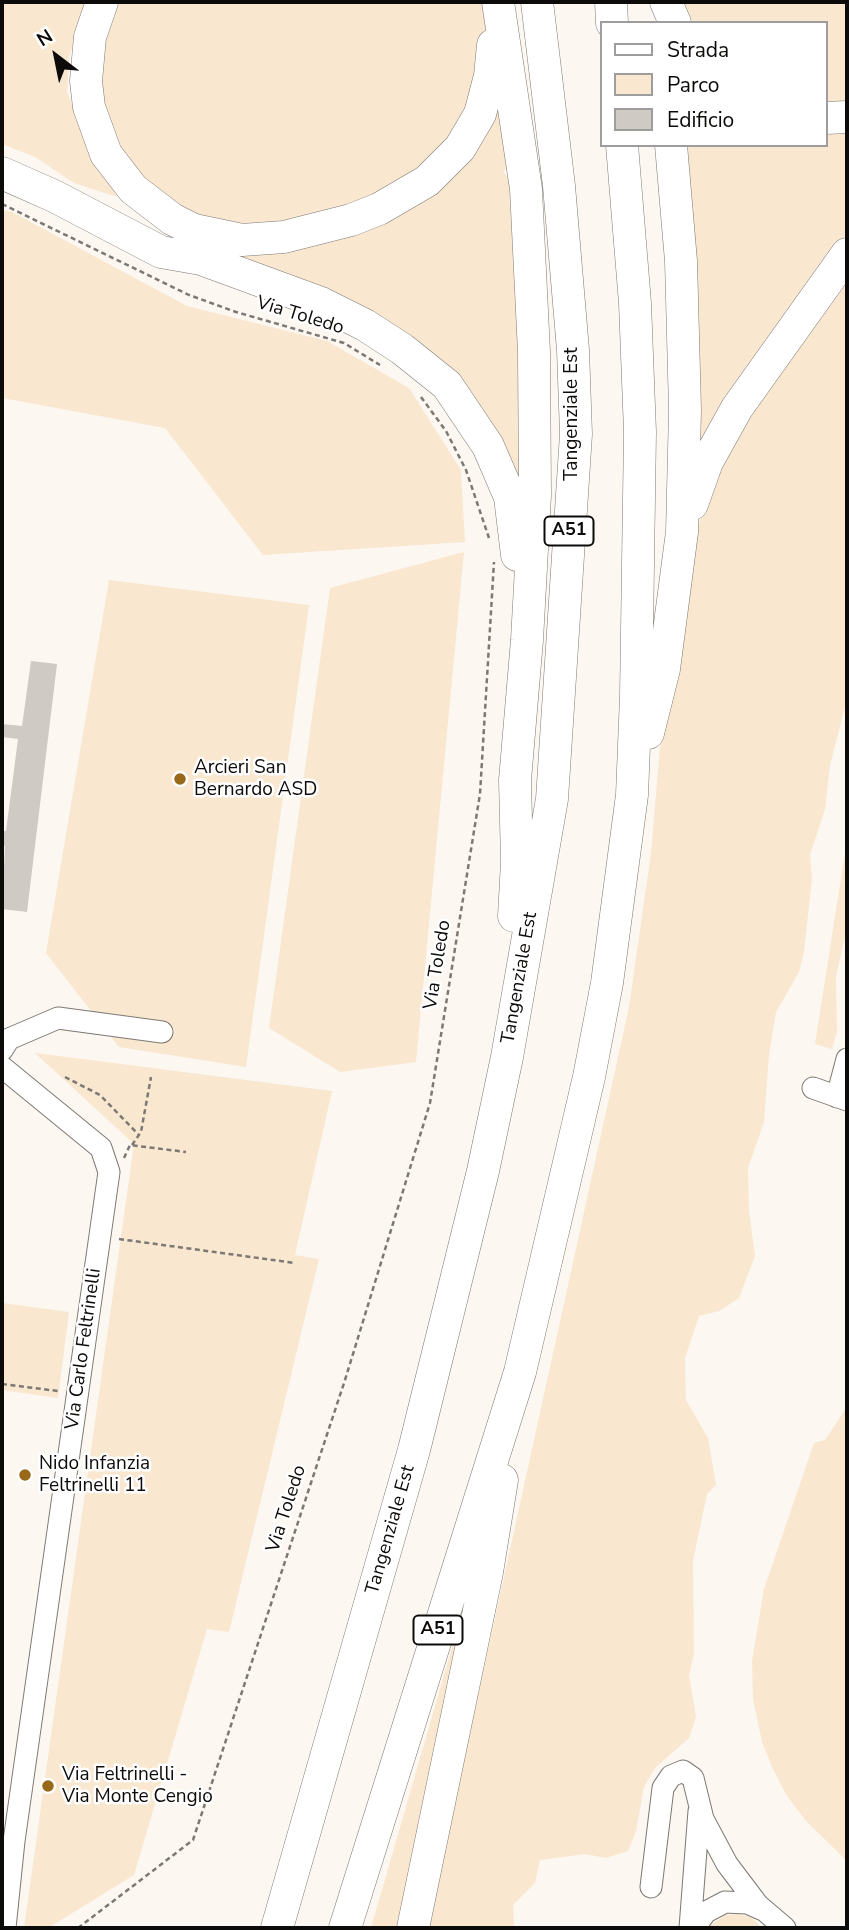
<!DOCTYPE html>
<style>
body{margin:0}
#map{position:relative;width:849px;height:1930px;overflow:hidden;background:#fcf7f1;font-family:"Nunito Sans",sans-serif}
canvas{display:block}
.frame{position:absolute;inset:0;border:4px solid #0d0b09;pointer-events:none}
.legend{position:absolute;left:600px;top:21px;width:228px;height:126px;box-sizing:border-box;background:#fff;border:2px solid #9e9d9d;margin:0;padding:9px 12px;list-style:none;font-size:21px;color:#0d0b09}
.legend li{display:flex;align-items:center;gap:14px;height:35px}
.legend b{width:35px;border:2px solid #9e9d9d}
.north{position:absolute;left:21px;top:21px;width:70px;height:70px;-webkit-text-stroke:5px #fff;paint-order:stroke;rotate:328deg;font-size:19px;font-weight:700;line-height:28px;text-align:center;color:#0d0b09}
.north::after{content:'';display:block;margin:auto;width:24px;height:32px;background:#0d0b09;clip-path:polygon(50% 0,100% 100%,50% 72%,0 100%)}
</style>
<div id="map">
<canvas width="849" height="1930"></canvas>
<div class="frame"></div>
<ul class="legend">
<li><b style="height:9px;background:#fff"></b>Strada</li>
<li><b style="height:19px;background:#f9e7cf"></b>Parco</li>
<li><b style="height:19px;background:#cfcac4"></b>Edificio</li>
</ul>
<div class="north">N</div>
</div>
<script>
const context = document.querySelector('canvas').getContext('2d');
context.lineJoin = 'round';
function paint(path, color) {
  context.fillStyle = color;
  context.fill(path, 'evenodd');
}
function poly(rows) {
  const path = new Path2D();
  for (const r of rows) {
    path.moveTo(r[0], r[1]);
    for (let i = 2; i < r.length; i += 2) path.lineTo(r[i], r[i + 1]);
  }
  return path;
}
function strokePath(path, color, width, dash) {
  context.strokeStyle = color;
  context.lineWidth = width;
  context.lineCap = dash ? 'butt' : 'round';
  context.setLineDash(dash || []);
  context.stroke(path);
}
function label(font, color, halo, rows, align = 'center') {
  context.font = font + ' "Nunito Sans",sans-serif';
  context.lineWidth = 5;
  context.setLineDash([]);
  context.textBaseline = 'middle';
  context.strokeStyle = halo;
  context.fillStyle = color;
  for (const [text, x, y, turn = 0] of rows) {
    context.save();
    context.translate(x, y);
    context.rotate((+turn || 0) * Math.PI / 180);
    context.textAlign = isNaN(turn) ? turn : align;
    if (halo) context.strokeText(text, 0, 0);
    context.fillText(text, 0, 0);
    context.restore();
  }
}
paint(poly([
 [2,2,86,2,69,57,67,92,90,147,117,197,74,183,35,157,2,144],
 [112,2,484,2,486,48,477,97,434,166,328,219,257,226,206,221,177,212,113,151,97,64],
 [684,2,847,2,847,107,826,108,826,23,693,23],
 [498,74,511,168,503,170,512,186,518,292,521,528,465,400,197,241,403,209],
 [847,127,847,233,729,399,698,456,679,145,826,145,826,128],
 [2,210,12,212,187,306,327,341,409,388,461,470,465,542,263,555,165,428,2,398],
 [847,283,847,699,830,765,825,809,810,855,812,878,804,952,799,972,776,1012,769,1055,764,1122,748,1168,749,1211,755,1256,739,1298,719,1311,699,1316,685,1358,686,1400,708,1438,716,1485,707,1494,693,1561,694,1653,689,1675,696,1717,689,1738,655,1768,644,1787,636,1831,628,1851,606,1858,585,1854,540,1860,535,1883,513,1905,514,1928,427,1928,629,1007,651,853,661,735,677,678,698,526,728,443],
 [464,552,416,1062,340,1072,269,1028,330,588],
 [109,580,309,605,246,1067,119,1047,46,953],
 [847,840,847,928,836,976,837,1031,832,1049,815,1044],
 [35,1053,332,1091,295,1255,319,1259,229,1632,207,1629,134,1875,48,1928,24,1928,134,1144],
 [2,1303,69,1312,58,1398,2,1390],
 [847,1407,847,1861,806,1821,787,1796,773,1769,762,1742,753,1699,752,1661,764,1589,814,1443,825,1440],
 [466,1599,402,1928,371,1928],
 [739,1914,752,1918,762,1928,706,1928,726,1915]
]), '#f9e7cf');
paint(poly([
 [31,661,57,664,27,912,2,909,5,846,2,845,2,831,6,831,18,739,2,737,2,724,22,726]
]), '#cfcac4');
const minor = poly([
 [2,1050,9,1039,58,1018,162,1032],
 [2,1067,101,1148,109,1172,14,1841,5,1928],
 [813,1088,847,1100],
 [837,1097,847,1059],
 [651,1887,663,1788,671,1776,683,1771,693,1778,703,1819,727,1864,758,1905,785,1928],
 [690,1928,699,1811],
 [694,1928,706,1912,725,1902,747,1903,763,1910]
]);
const highway = poly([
 [102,2,90,37,86,81,89,107,106,154,133,189,172,219,194,230,242,240,284,237,351,220,379,209,427,181,460,148,480,114,490,76,493,45],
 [498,2,526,189,534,352,535,495,527,640,515,780,517,862,514,916],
 [611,2,612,23],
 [666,2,675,23],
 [826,118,847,117],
 [2,173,54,196,161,252,201,259,321,303,365,325,402,349,447,385,488,446,510,497,517,555],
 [692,504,707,462,737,408,847,254],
 [648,733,664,669,682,532,685,410,681,261,671,145],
 [277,1928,414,1450,483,1171,507,1057,552,799,576,434,573,350,559,186,537,2],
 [345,1928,520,1372,589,1077,607,983,632,795,636,696,640,432,635,303,622,145],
 [413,1928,487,1572,502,1480]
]);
strokePath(minor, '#7d7974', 23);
strokePath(highway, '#7d7974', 33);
strokePath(poly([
 [2,204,189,295,236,312,344,343,380,365],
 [421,397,446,431,466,470,489,538],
 [65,1077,100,1095,139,1135],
 [132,1145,141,1132,151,1077],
 [124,1158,130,1145,186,1152],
 [119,1239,295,1263],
 [2,1384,58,1391],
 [78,1928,193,1840,345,1380,430,1103,480,794,494,562]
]), '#7c7875', 2.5, [5, 3.5]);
strokePath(minor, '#fff', 21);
strokePath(highway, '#fff', 32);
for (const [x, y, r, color] of [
 [180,779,7,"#976918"],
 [25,1475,7,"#976918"],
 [48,1786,7,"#976918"]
]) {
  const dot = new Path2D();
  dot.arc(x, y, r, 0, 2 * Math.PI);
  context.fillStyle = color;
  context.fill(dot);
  strokePath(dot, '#fff', 2.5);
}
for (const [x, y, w] of [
 [569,531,49],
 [438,1630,49]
]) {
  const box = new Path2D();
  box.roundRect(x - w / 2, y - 14.5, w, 29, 5);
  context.fillStyle = '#fff';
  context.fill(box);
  strokePath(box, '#0d0b09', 2);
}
label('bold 18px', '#0d0b09', null, [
 ["A51",569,531],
 ["A51",438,1630]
]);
label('19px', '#0d0b09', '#fff', [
 ["Via Toledo",300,316,17],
 ["Tangenziale Est",572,414,-90],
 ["Via Toledo",438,965,-81],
 ["Tangenziale Est",520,978,-80],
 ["Via Carlo Feltrinelli",84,1349,-82],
 ["Via Toledo",287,1509,-72],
 ["Tangenziale Est",391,1530,-74]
]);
label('19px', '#0d0b09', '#fff', [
 ["Arcieri San",194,768],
 ["Bernardo ASD",194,790],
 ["Nido Infanzia",39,1464],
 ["Feltrinelli 11",39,1486],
 ["Via Feltrinelli -",62,1775],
 ["Via Monte Cengio",62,1797]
], 'left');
</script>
